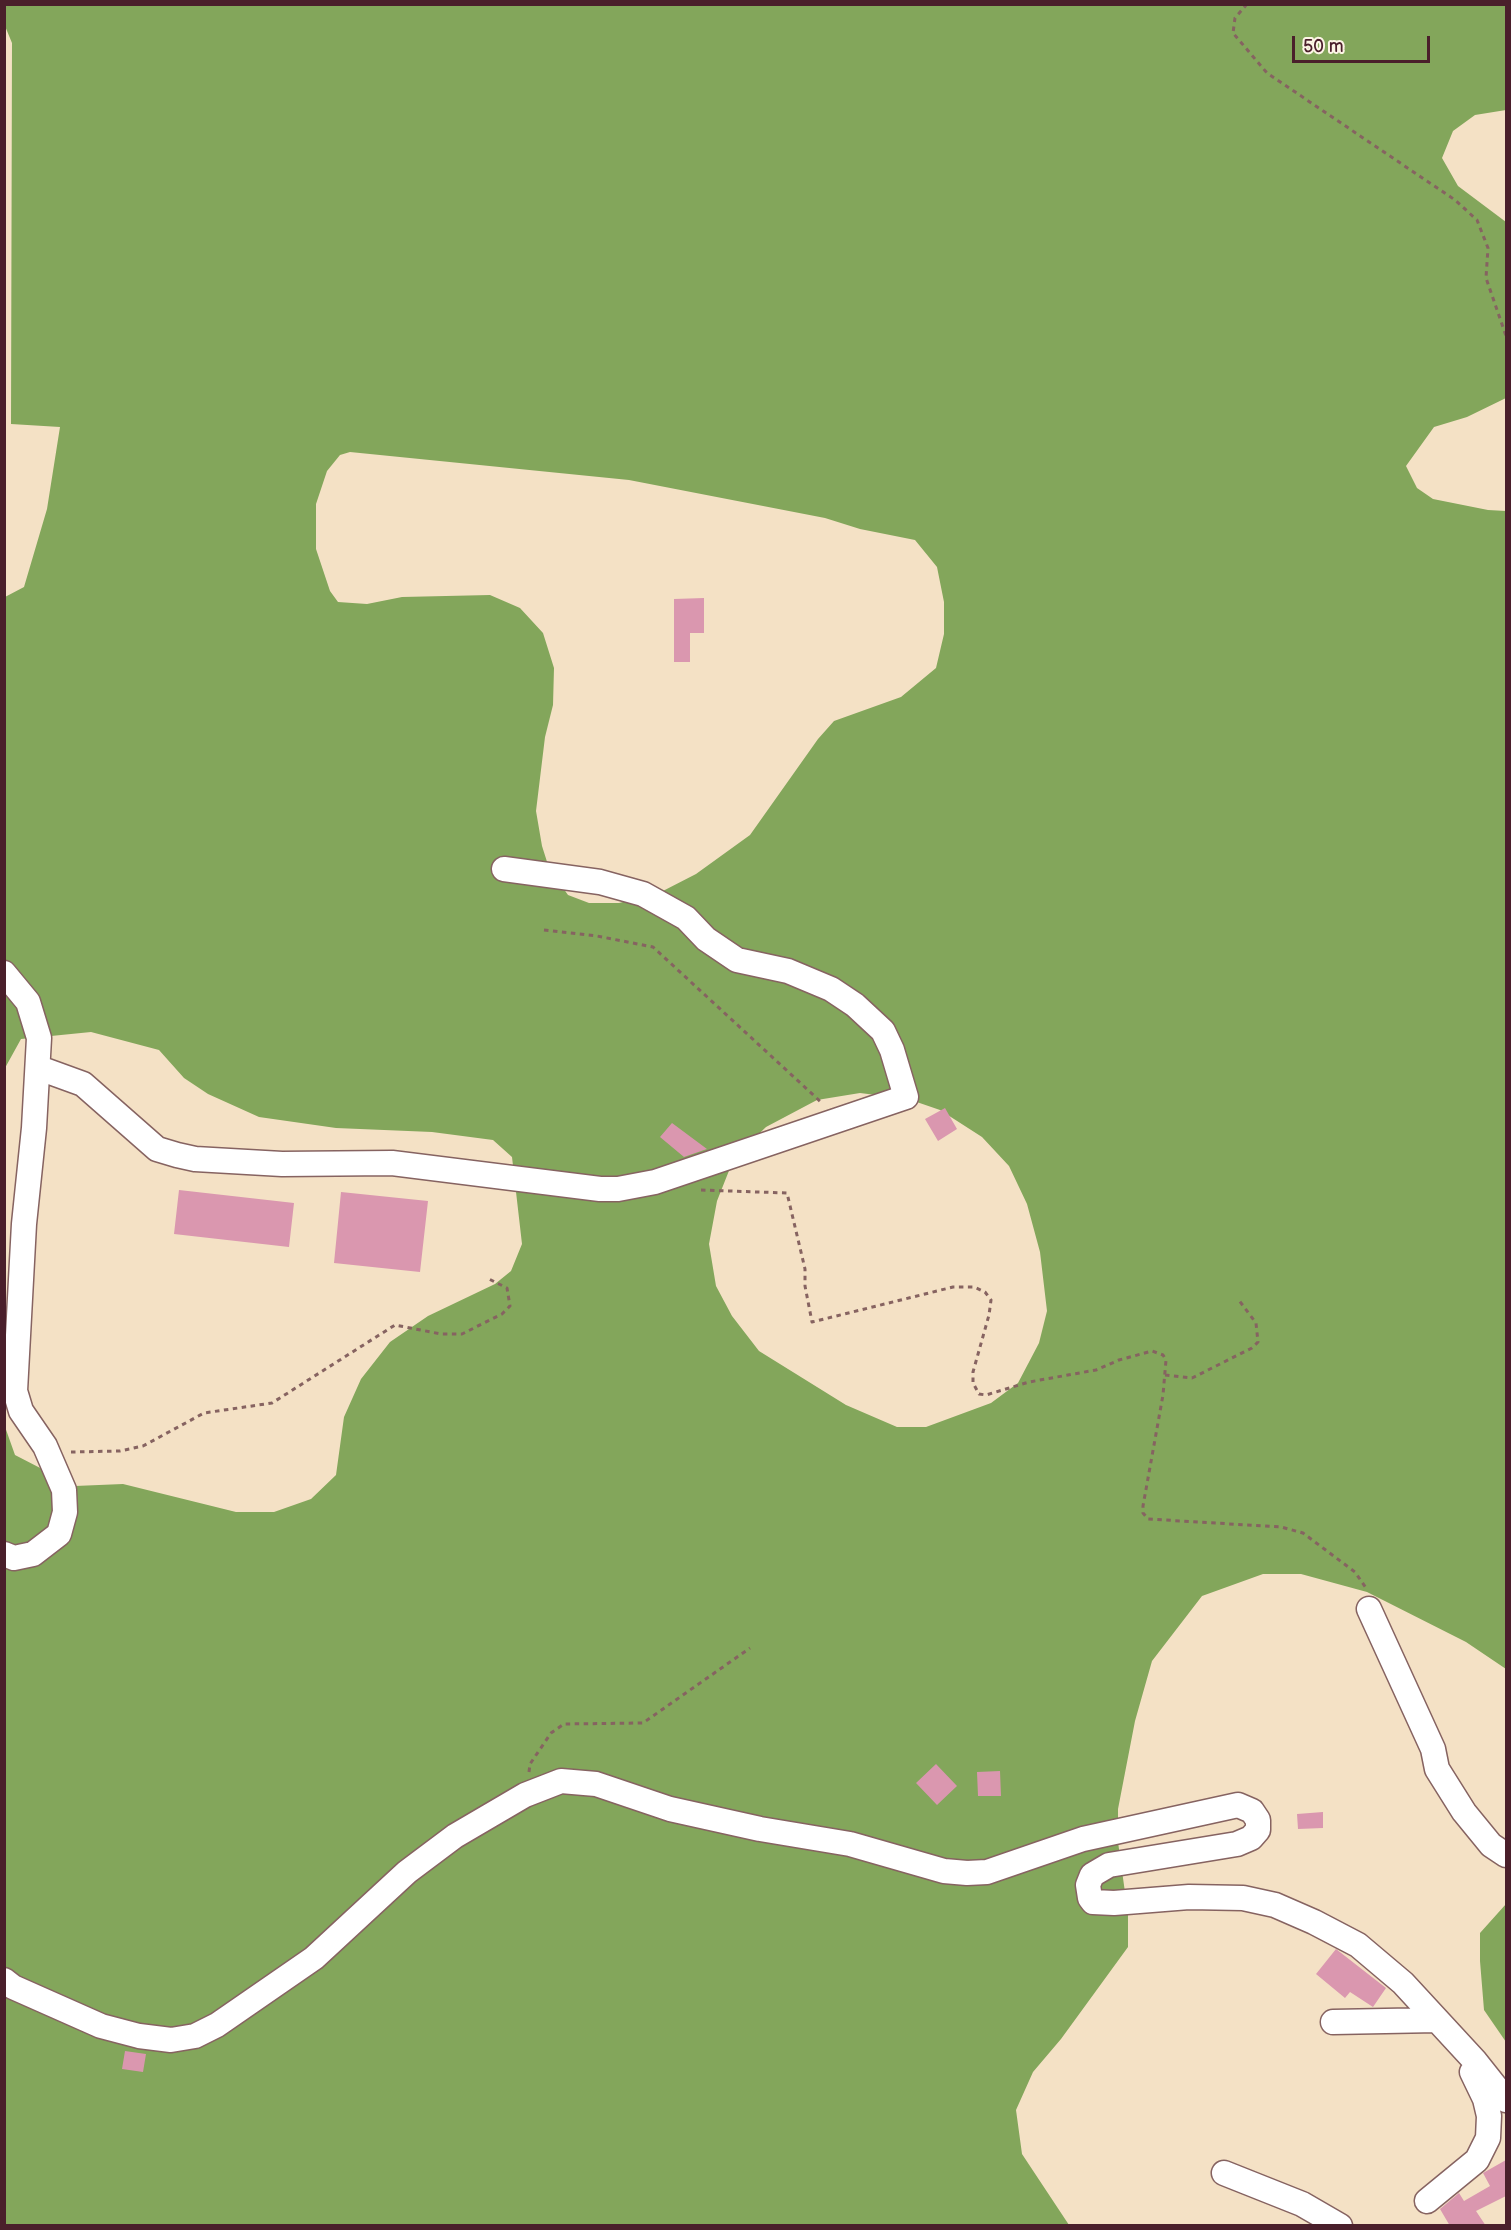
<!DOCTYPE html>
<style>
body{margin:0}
#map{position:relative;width:1511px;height:2230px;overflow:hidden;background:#f4e1c5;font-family:"Balsamiq Sans",sans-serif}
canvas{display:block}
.frame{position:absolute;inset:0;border:6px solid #4a1f2b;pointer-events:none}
.scale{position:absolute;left:1292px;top:36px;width:138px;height:27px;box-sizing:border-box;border:3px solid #4a1f2b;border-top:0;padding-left:8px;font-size:18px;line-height:21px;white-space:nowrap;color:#4a1f2b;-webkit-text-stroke:4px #fcf5e5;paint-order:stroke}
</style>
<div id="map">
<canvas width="1511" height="2230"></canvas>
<div class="frame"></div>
<div class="scale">50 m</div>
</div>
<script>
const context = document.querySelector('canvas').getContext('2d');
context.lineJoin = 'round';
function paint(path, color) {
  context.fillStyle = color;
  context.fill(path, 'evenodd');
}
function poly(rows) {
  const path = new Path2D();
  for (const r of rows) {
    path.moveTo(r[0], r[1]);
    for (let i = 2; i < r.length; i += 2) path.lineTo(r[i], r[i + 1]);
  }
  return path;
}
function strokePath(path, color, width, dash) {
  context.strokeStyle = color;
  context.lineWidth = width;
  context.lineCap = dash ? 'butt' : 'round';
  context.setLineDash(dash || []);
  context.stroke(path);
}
paint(poly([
 [5,5,1506,5,1506,110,1475,115,1453,131,1442,158,1458,186,1506,222,1506,398,1467,417,1434,427,1406,466,1417,488,1433,499,1488,510,1506,511,1506,1669,1466,1642,1367,1592,1301,1574,1263,1574,1202,1596,1152,1661,1135,1721,1118,1809,1118,1842,1128,1914,1128,1947,1061,2039,1033,2072,1016,2110,1022,2154,1069,2225,5,2225,4,1424,15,1455,75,1486,123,1484,236,1512,274,1512,311,1499,336,1475,344,1417,361,1379,390,1342,428,1316,495,1284,511,1271,522,1244,512,1157,493,1140,432,1132,336,1128,259,1117,208,1094,184,1078,159,1050,91,1032,21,1039,5,1068,5,597,24,587,47,509,60,427,11,424,12,43,5,26],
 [350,452,629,480,825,518,860,529,915,540,937,567,944,602,944,634,936,668,901,697,834,721,818,739,750,835,696,874,659,893,619,903,589,903,568,895,549,868,542,846,536,811,545,737,553,705,554,668,543,633,520,608,490,595,402,597,367,604,338,602,330,591,316,549,316,504,327,471,340,455],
 [860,1093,908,1099,940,1110,982,1137,1009,1166,1027,1204,1040,1252,1047,1311,1039,1343,1018,1383,991,1403,926,1427,897,1427,846,1405,759,1351,732,1316,716,1286,709,1244,717,1201,734,1158,766,1127,817,1100],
 [1506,1904,1506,2042,1484,2010,1480,1961,1480,1933]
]), '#83a65b');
paint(poly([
 [704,598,704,633,690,633,690,662,674,662,674,599],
 [945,1108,957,1129,938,1141,925,1119],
 [672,1123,707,1149,684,1157,660,1137],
 [179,1190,294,1203,289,1247,174,1234],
 [341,1192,428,1201,420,1272,334,1263],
 [936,1764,957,1786,937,1805,916,1783],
 [1000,1771,1001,1796,978,1796,977,1772],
 [1323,1812,1323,1828,1298,1829,1297,1814],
 [1336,1949,1386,1988,1373,2007,1350,1992,1345,1998,1316,1974],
 [125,2051,146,2054,143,2072,122,2069],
 [1506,2160,1506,2196,1476,2211,1486,2226,1450,2226,1440,2209,1459,2193,1464,2201,1490,2186,1483,2173]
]), '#da97af');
const minor = poly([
 [4,973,28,1002,39,1038,34,1128,24,1224,15,1391,21,1411,45,1446,64,1490,65,1512,59,1534,33,1554,14,1558,4,1554],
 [39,1068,83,1084,157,1149,177,1155,195,1159,282,1164,392,1163,600,1189,618,1189,655,1182,906,1097,892,1050,883,1031,855,1005,831,989,788,971,737,960,706,939,686,918,643,894,600,882,504,869],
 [1369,1609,1433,1749,1437,1769,1464,1812,1491,1845,1506,1855],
 [4,1980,13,1987,101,2026,139,2036,171,2040,195,2036,217,2025,314,1958,407,1872,455,1836,525,1795,561,1781,596,1784,670,1809,760,1829,850,1844,944,1871,967,1873,987,1872,1083,1839,1238,1805,1252,1811,1258,1820,1258,1830,1251,1838,1237,1844,1109,1865,1092,1875,1088,1885,1090,1898,1093,1902,1114,1903,1189,1897,1243,1898,1275,1905,1314,1922,1358,1945,1403,1983,1475,2061,1506,2100],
 [1333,2022,1437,2020],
 [1224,2173,1302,2204,1340,2226],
 [1427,2201,1477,2160,1488,2138,1489,2116,1485,2099,1472,2072]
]);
strokePath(minor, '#866361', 27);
strokePath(poly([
 [1247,4,1235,18,1233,33,1267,73,1455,200,1477,220,1488,248,1486,278,1506,336],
 [544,930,597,936,653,947,822,1103],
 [701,1190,787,1193,805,1269,805,1286,812,1322,953,1287,974,1287,985,1292,991,1300,989,1315,973,1372,973,1383,979,1394,986,1395,1029,1382,1096,1370,1119,1360,1152,1351,1163,1355,1166,1360,1163,1395,1143,1506,1143,1513,1148,1519,1281,1527,1303,1533,1355,1572,1366,1588],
 [1165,1375,1192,1378,1252,1348,1258,1342,1256,1323,1238,1299],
 [71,1452,120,1451,143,1446,204,1413,272,1403,395,1325,441,1334,462,1334,502,1314,510,1306,507,1288,487,1278],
 [529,1772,530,1764,551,1733,564,1724,643,1723,750,1648]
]), '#866361', 3, [4.5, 4.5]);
strokePath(minor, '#fff', 24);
</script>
